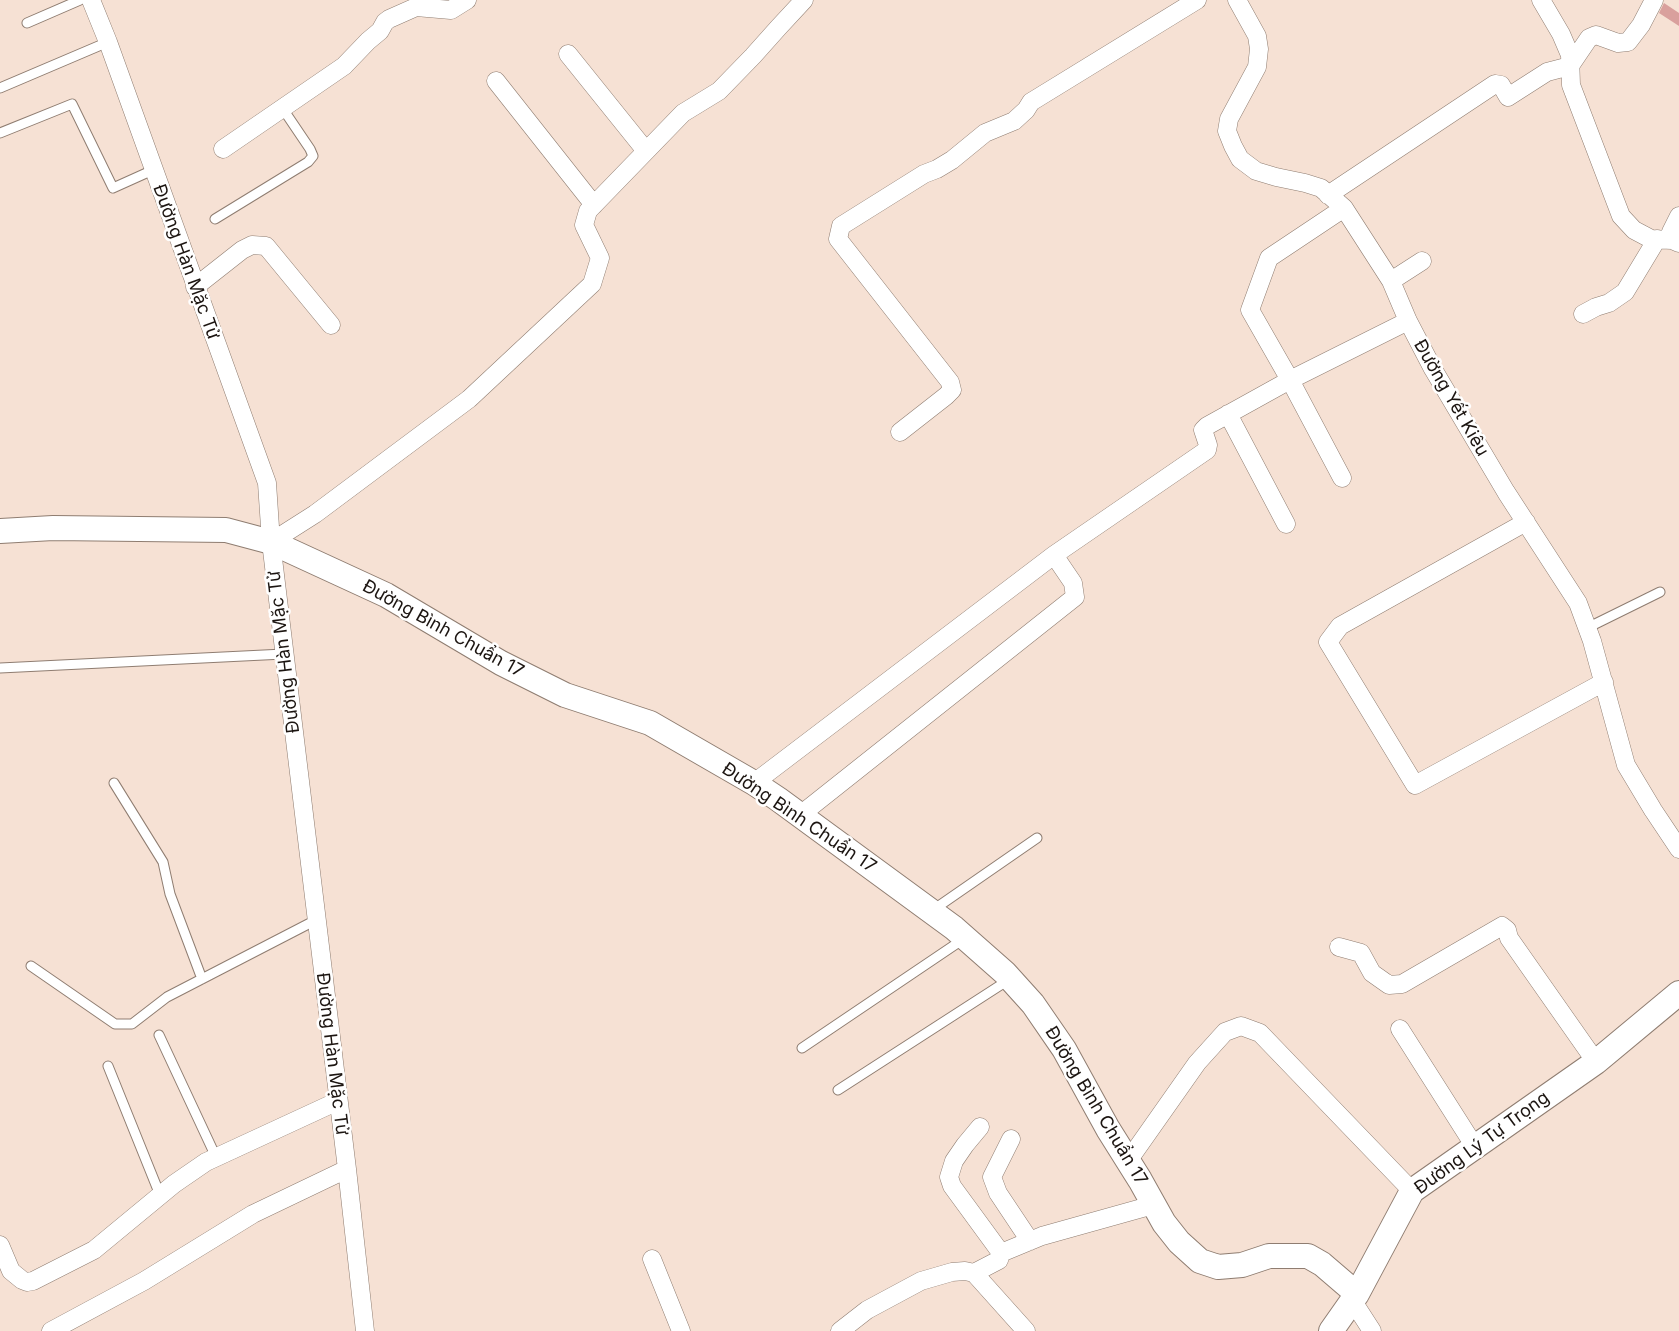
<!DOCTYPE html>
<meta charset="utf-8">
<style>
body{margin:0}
canvas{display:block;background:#f6e1d4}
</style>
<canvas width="1679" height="1331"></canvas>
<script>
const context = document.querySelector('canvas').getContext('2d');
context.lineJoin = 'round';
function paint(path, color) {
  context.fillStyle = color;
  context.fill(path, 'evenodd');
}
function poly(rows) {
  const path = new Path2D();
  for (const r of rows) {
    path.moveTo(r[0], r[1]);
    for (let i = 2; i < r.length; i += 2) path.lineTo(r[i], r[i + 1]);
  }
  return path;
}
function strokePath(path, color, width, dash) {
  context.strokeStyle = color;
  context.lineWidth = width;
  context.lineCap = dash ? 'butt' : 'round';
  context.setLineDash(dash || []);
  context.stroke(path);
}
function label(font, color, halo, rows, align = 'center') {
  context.font = font + ' Inter,sans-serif';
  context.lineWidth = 5;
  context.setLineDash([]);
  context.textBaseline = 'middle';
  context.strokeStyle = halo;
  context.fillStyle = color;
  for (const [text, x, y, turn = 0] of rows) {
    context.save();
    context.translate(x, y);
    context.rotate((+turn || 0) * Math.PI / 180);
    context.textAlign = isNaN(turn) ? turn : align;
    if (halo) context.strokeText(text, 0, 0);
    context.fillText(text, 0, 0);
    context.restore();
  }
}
paint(poly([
 [1664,3,1679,13,1679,26,1659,13]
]), '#d9a09d');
const lane = poly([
 [27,23,80,0],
 [0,88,108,42],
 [0,133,72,104,113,188,153,170],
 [215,219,308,162,313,156,310,149,283,109],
 [1587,628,1660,592],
 [0,668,284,654],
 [114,783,163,862,170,894,202,979],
 [933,910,1037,838],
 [31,966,115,1024,132,1024,167,997,316,920],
 [159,1035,216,1157],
 [802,1048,965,938],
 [108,1066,160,1195],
 [838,1090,1010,979]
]);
const street = poly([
 [91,0,108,42,267,483,271,542,347,1169,365,1331],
 [1237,0,1257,36,1259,49,1257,67,1229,119,1227,131,1233,146,1240,159,1256,171,1276,177,1305,183,1321,188,1344,208,1391,281,1408,321,1433,369,1506,492,1578,603,1592,641,1626,765,1653,810,1679,849],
 [1541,0,1561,34,1570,55,1571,85,1621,216,1634,230,1651,239,1672,240],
 [568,54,646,151],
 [496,81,594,205],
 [223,149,344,66,368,41,380,31,385,22,389,19,416,7,451,10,467,0],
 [1328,195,1495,84,1501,85,1508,97,1547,72,1570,66,1589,38,1596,35,1618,43,1628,42,1641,25,1654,0],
 [1679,216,1671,232,1672,240,1679,243],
 [1391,281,1422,261],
 [195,287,242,250,252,245,266,246,331,325],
 [1583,314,1596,307,1609,303,1625,292,1657,239],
 [1228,414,1286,524],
 [900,432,946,396,952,390,950,382,838,239,841,226,924,174,937,169,952,160,985,133,1014,121,1026,110,1031,102,1197,0],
 [1342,478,1290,380,1250,310,1269,258,1344,208],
 [1526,522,1340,626,1328,642,1415,785,1604,682],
 [271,542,315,514,469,399,592,284,600,258,584,225,588,211,683,113,719,91,753,56,778,28,804,0],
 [754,783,1054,555,1207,450,1208,445,1203,430,1207,426,1290,380,1408,321],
 [799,816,1075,597,1073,583,1054,555],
 [1339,947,1361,953,1372,973,1389,985,1402,984,1502,926,1507,930,1509,938,1596,1062],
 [1400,1029,1475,1147],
 [1011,1139,992,1177,998,1193,1030,1241],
 [1128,1161,1197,1063,1225,1032,1241,1026,1260,1033,1412,1191],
 [0,1245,11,1271,22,1280,27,1282,33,1281,94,1250,174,1184,206,1162,338,1101],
 [1001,1253,1042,1236,1153,1205],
 [652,1259,681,1331],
 [974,1273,1026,1331],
 [1352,1300,1372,1331],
 [51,1331,144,1281,253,1214,347,1169],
 [840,1331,867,1310,921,1281,952,1272,965,1271,974,1273,999,1260,1001,1253,952,1186,949,1177,954,1161,965,1145,980,1127]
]);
const secondary = poly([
 [0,531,53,528,226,530,271,542,386,595,501,663,565,695,650,723,754,783,778,799,954,928,1005,973,1033,1004,1064,1049,1108,1129,1140,1180,1164,1223,1179,1242,1200,1261,1218,1267,1242,1265,1269,1256,1308,1256,1322,1264,1357,1294],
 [1331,1331,1357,1294,1412,1191,1596,1062,1679,993]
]);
strokePath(lane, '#8f7d71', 11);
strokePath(street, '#8f7d71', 19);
strokePath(secondary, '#8f7d71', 26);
strokePath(lane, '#fff', 9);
strokePath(street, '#fff', 18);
strokePath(secondary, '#fff', 24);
label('18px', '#1c1511', '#fff', [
 ["Đường Hàn Mặc Tử",186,262,70],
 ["Đường Yết Kiêu",1451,398,60],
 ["Đường Bình Chuẩn 17",443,629,29],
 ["Đường Hàn Mặc Tử",284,652,-97],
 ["Đường Bình Chuẩn 17",799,818,34],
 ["Đường Hàn Mặc Tử",332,1054,83],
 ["Đường Bình Chuẩn 17",1096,1106,59],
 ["Đường Lý Tự Trọng",1482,1143,-36]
]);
</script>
